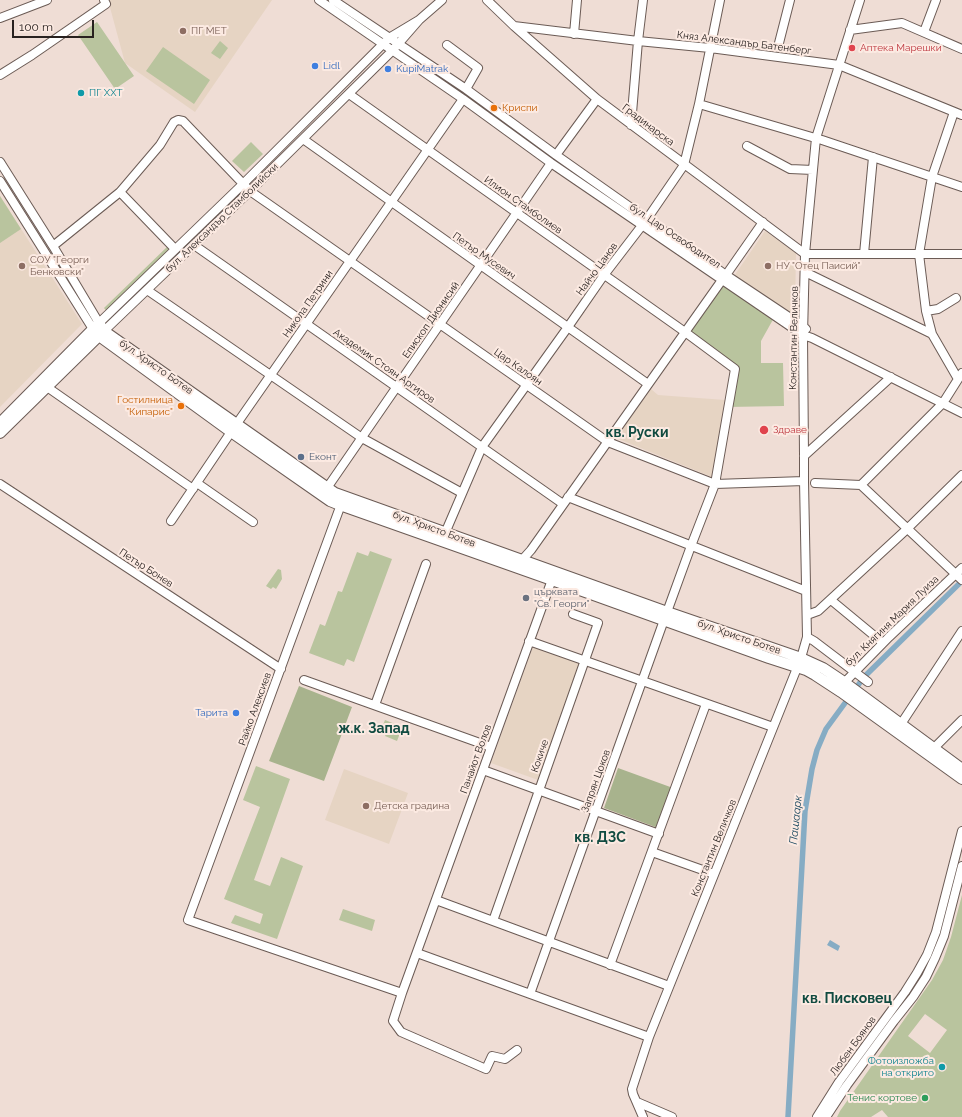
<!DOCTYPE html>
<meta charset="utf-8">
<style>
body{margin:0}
#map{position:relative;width:962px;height:1117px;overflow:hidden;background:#efddd5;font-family:Raleway,sans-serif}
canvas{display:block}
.scale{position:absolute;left:12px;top:20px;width:82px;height:18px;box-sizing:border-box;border:2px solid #28211f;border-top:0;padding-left:5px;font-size:12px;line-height:14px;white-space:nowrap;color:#28211f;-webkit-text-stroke:3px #fceae2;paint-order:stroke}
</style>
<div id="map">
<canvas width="962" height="1117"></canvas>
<div class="scale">100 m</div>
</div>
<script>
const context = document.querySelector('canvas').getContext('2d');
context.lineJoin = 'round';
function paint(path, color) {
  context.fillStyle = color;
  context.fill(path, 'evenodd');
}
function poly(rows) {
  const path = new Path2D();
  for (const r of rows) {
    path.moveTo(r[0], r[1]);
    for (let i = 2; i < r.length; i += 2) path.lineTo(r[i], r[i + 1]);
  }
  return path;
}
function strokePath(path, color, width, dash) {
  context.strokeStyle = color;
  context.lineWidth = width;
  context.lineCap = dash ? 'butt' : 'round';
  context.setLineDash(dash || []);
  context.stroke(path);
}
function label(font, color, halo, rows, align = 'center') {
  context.font = font + ' Raleway,sans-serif';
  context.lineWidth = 4;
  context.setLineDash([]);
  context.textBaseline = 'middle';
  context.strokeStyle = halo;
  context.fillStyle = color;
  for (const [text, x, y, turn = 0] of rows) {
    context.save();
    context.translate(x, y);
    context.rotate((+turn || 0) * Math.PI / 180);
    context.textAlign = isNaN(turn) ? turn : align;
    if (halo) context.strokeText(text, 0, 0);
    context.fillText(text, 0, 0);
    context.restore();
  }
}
paint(poly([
 [108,0,272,0,195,112,125,63],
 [0,196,82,324,0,407],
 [765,231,796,253,795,309,789,317,732,279],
 [651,389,658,395,725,400,712,477,616,438],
 [534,644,581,661,538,780,491,763],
 [344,769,408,793,389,844,325,820]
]), '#e6d4c3');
paint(poly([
 [97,22,134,76,115,89,78,35],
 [220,41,228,48,220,59,211,53],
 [163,47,210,80,194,104,146,71],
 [251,142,263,154,244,172,232,161],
 [0,196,21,229,0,243],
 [170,244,175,249,109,314,104,308],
 [722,280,775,316,761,341,761,363,783,363,784,406,728,407,735,369,685,332],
 [370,551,392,559,354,662,347,659,344,666,309,653,320,624,325,626,338,591,342,592,357,552,368,556],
 [278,569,281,570,282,579,276,589,273,587,271,589,266,586],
 [385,720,400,726,402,728,397,741,385,736,387,732,381,730],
 [256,766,290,779,254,880,270,886,281,857,303,866,277,939,231,923,235,915,260,924,263,914,224,899,260,807,243,800],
 [962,895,962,1117,888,1117,882,1110,871,1117,837,1117,840,1111,932,980,943,960,951,937],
 [925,1014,947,1030,930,1053,908,1036],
 [343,909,375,920,372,931,339,920]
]), '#b9c49e');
paint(poly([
 [299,686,352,707,324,781,269,761],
 [618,768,673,788,658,828,604,808]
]), '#a8b38d');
paint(poly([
 [830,940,840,946,838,951,827,945]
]), '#86acc4');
strokePath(poly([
 [788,1117,805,811,812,769,817,750,826,729,864,677,962,581]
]), '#86acc4', 5.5);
const minor = poly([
 [319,0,463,99,551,163,803,335,812,338,962,413],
 [333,0,466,89,556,155,647,219,726,275,804,327,806,329],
 [487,0,514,26,597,99,805,254,962,254],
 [0,18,47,0],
 [514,26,638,41,710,48,839,65,962,115],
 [850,30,902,23,962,49],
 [924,32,936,0],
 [574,34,577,0],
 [779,43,790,0],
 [447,45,478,68,466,89],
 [0,75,32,55,106,4,104,0],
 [349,94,685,332,735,369,715,484,691,546,667,612],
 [699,104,822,140,962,187],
 [954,112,932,177,919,254,926,311,932,334,958,379],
 [631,125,638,41,643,0],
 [303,139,648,384],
 [747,146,790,169,813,170],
 [556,155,597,99],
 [0,162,53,246,99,323,243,184,389,38,419,20],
 [0,181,93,329],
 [120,192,175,249],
 [194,245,563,504],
 [53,246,120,192,160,145,174,122,178,120,183,121,250,191,608,442,715,484,804,481],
 [864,254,873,157],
 [805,272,932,334],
 [726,275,763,222],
 [147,290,362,438,462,493],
 [926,311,938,309,956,298],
 [104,331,250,191,392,51,419,20,442,0],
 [47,387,193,489],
 [804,456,891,377],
 [197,483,253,522],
 [815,483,861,485,962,580],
 [0,484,281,669],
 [861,485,943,403,962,373],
 [327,488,551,163],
 [568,497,806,591],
 [343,499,188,920,402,993],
 [171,521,231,432,463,99],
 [443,538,482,447,568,327,604,275,647,219,684,165,699,104,720,0],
 [522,560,531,550,722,280],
 [831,600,883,643],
 [807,615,818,611,907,529,962,475],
 [807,637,814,641,868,682],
 [529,641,773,727],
 [304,680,491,747],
 [841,686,889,637,962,568],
 [375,705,426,564],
 [901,724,962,631],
 [934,748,962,720],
 [483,770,659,834],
 [652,852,714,874],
 [436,900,669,986],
 [493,921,598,623,573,614],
 [417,953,649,1037],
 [610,965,706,704],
 [530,994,664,620],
 [517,1050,505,1059,492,1056,486,1069,401,1032,393,1021,402,993,554,574],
 [637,1102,672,1117],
 [643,1117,633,1094,632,1089,649,1037,801,658,807,637,804,481,804,456,803,335,805,254,816,138,860,0],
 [817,1117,839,1082,905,992,917,973,927,955,936,932,962,831],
 [826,1117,847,1085,894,1021,913,997,926,977,935,958,944,936,962,866]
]);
const major = poly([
 [93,329,99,336,231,432,330,501,340,505,552,580,769,658,806,670,815,675,841,692,962,779],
 [0,423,99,323,104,331,335,493,667,612,801,658,823,668,844,682,962,769],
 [0,433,103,332]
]);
strokePath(minor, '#6b5b55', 10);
strokePath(major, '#6b5b55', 12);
strokePath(minor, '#fff', 8);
strokePath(major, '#fff', 10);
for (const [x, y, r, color] of [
 [183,31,4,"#8d6e63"],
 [852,48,4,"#e0444e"],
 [315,66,4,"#3f7fe0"],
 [388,69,4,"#3f7fe0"],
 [81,93,4,"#0f9aa8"],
 [494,108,4,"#e8710a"],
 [22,266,4,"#8d6e63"],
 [768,266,4,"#8d6e63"],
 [181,406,4,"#e8710a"],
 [764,430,5,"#e0444e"],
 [301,457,4,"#5c6f8a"],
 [526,598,4,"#6b7280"],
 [236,713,4,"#3f7fe0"],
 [366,806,4,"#8d6e63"],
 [942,1067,4,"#0f9aa8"],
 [925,1098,4,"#2e9e5b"]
]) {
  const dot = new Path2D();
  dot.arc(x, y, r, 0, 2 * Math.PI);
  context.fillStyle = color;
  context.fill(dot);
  strokePath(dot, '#fceae2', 1.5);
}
label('10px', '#785e54', '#fceae2', [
 ["ПГ МЕТ",191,31],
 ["СОУ \"Георги",30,260],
 ["Бенковски\"",30,272],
 ["НУ \"Отец Паисий\"",776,266],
 ["Детска градина",374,806]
], 'left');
label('10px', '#28211f', '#fceae2', [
 ["Княз Александър Батенберг",744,43,7],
 ["Градинарска",648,125,37],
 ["Илион Стамболиев",523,205,35],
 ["бул. Александър Стамболийски",222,218,-44],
 ["бул. Цар Освободител",675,236,34],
 ["Петър Мусевич",484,256,35],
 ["Найчо Цанов",597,269,-54],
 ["Никола Петрини",308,304,-55],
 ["Епископ Дионисий",431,320,-55],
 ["Константин Величков",794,338,-89],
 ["Академик Стоян Аргиров",384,366,35],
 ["бул. Христо Ботев",156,367,35],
 ["Цар Калоян",518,367,35],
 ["бул. Христо Ботев",434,529,20],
 ["Петър Бонев",146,568,33],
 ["бул. Княгиня Мария Луиза",892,621,-44],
 ["бул. Христо Ботев",739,637,19],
 ["Райко Алексиев",255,709,-70],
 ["Кокиче",540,756,-71],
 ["Панайот Волов",476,759,-70],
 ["Запрян Цоков",596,781,-70],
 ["Константин Величков",714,848,-68],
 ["Любен Боянов",853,1046,-54]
]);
label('10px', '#be3a42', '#fceae2', [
 ["Аптека Марешки",860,48],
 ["Здраве",773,430]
], 'left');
label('10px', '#366cbe', '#fceae2', [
 ["Lidl",323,66],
 ["KupiMatrak",396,69],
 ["Тарита",228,713,"right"]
], 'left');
label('10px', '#0d838f', '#fceae2', [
 ["ПГ ХХТ",89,93],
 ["Фотоизложба",934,1061,"right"],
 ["на открито",934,1073,"right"]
], 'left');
label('10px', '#c56008', '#fceae2', [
 ["Криспи",502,108],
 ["Гостилница",173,400,"right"],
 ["\"Кипарис\"",173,412,"right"]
], 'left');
label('10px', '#4e5e75', '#fceae2', [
 ["Еконт",309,457]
], 'left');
label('10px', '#5b616d', '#fceae2', [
 ["църквата",534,592],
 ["\"Св. Георги\"",534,604]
], 'left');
label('10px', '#27864d', '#fceae2', [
 ["Тенис кортове",917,1098]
], 'right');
label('italic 11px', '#083b55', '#fceae2', [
 ["Пашаарк",796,820,-84]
]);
label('bold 14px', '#114b41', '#fceae2', [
 ["кв. Руски",637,433],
 ["ж.к. Запад",374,729],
 ["кв. ДЗС",600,838],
 ["кв. Писковец",847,999]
]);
</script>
